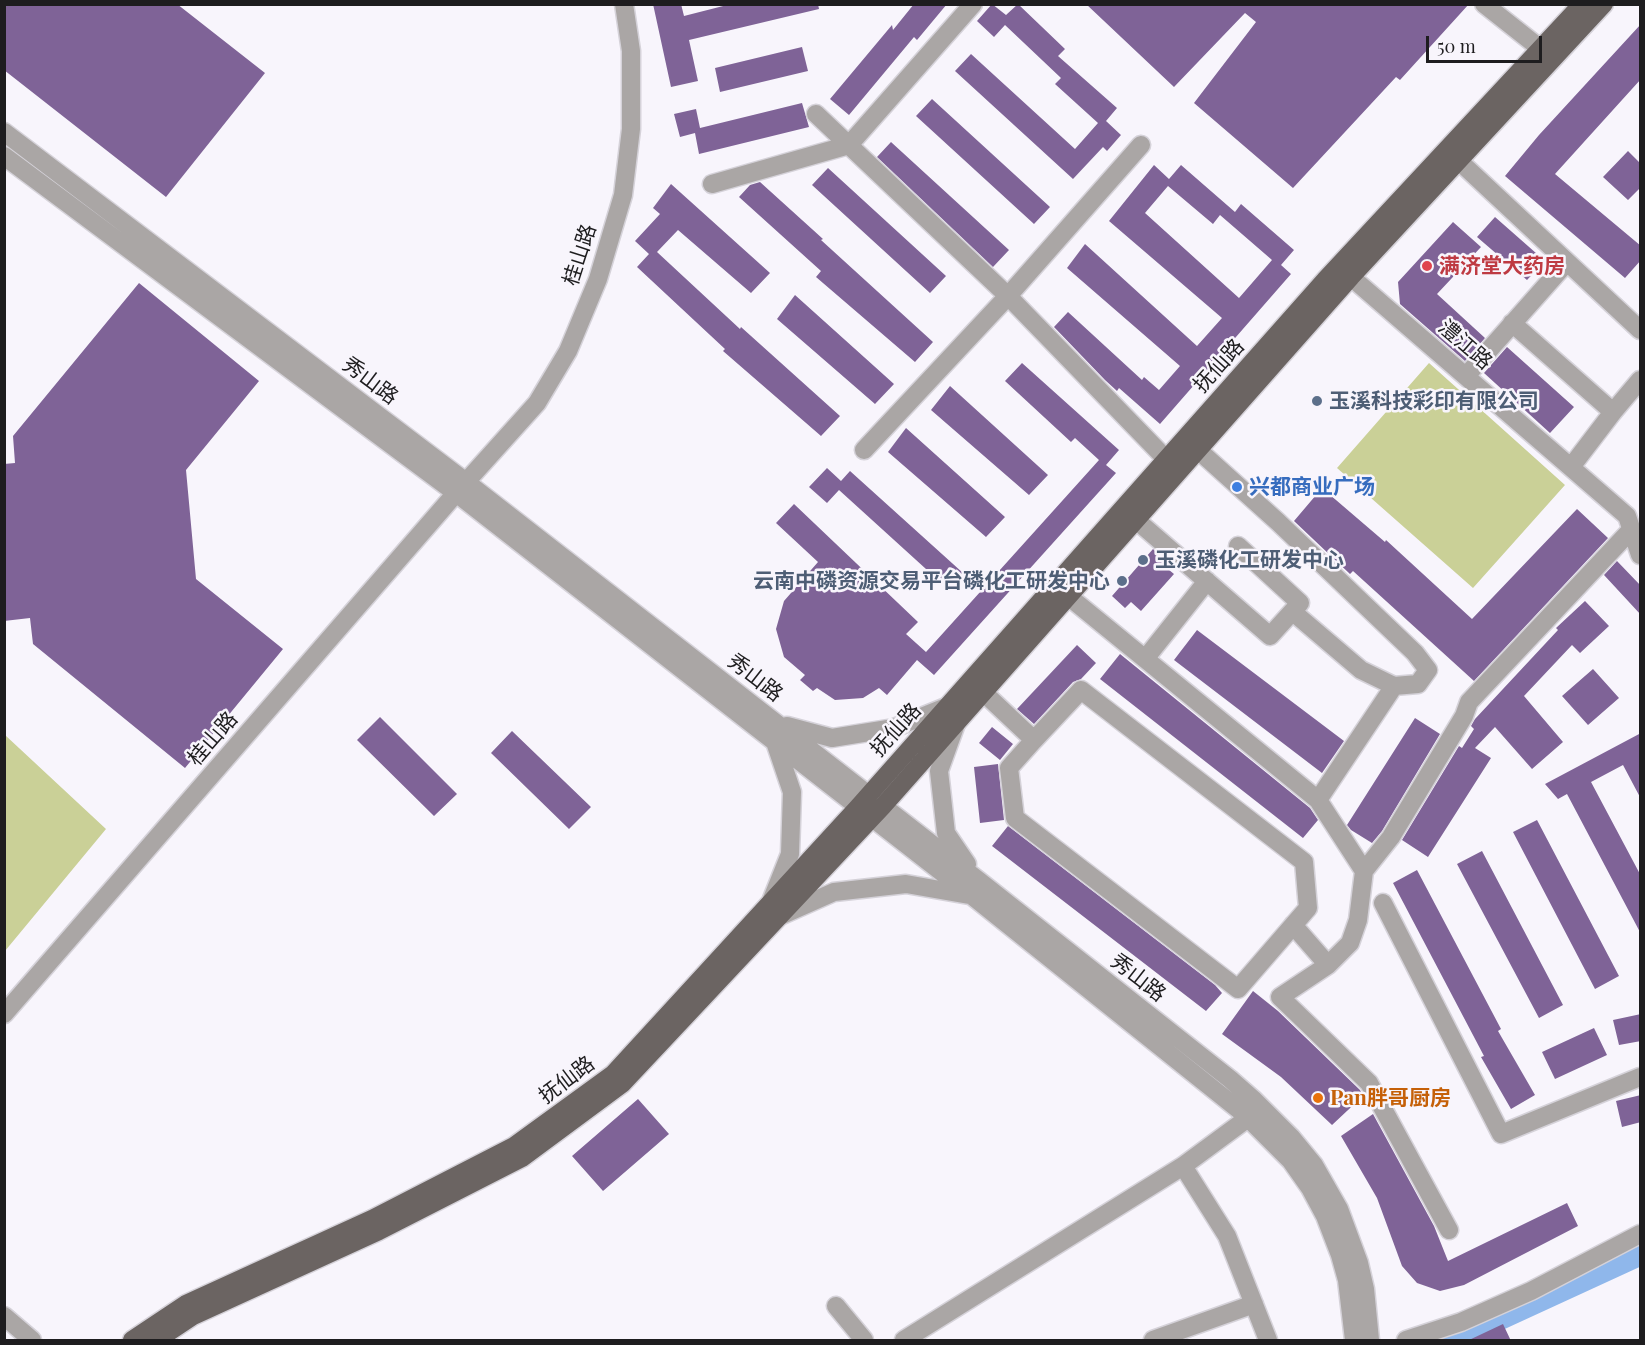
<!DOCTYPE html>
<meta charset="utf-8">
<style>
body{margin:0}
#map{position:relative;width:1645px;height:1345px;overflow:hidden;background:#f8f5fc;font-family:"Playfair Display",serif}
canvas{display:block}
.frame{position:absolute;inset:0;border:6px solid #1e1d1f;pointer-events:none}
.scale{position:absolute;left:1426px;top:36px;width:116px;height:27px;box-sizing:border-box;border:3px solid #1e1d1f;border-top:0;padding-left:8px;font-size:18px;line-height:21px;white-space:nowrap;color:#1e1d1f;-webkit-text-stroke:4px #f8f5fc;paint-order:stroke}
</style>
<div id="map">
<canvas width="1645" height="1345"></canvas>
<div class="frame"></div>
<div class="scale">50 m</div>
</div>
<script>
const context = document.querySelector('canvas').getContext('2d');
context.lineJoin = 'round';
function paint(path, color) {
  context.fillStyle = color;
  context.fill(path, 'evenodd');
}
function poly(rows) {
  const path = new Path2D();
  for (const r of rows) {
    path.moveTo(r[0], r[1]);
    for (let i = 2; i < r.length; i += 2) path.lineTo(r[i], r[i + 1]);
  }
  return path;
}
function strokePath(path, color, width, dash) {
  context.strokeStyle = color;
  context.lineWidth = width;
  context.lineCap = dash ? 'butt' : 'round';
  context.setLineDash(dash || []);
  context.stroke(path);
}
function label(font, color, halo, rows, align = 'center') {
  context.font = font + ' "Playfair Display","Noto Sans SC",serif';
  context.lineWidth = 5;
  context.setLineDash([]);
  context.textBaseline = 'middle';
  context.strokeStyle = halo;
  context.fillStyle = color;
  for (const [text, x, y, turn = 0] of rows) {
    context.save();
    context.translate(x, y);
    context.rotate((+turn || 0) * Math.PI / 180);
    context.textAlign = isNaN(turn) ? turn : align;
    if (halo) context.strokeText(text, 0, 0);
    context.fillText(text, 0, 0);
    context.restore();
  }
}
paint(poly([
 [1429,363,1565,485,1473,588,1337,468],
 [5,735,106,829,5,951,4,951]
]), '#cad097');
strokePath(poly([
 [1442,1340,1479,1326,1640,1252]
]), '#8fb7eb', 27);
paint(poly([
 [4,4,177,4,265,73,166,197,4,70],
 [653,4,681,4,684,16,731,4,818,4,819,9,689,40,698,81,671,87],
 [914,4,947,4,917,40,914,37,849,115,830,99,892,25,893,30],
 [992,4,1006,15,1018,4,1065,49,1058,56,1117,108,1106,121,1121,135,1107,151,1103,147,1073,179,955,71,971,54,1075,149,1098,123,1055,84,1061,78,1005,25,994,37,977,21],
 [1086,4,1469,4,1400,80,1396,77,1293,188,1194,103,1256,22,1245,13,1174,87],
 [1641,24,1641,79,1555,174,1641,246,1641,260,1625,278,1505,176,1539,135],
 [802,47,808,71,720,92,715,68],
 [932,99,1050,207,1034,224,916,116],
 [802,103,809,127,699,154,695,133,680,137,674,114,696,109,700,128],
 [891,142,1009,250,993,267,877,157],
 [1628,151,1641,164,1641,187,1628,200,1603,177],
 [1154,165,1169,179,1181,165,1235,212,1241,204,1294,250,1281,265,1291,274,1160,424,1119,388,1117,391,1105,380,1054,327,1068,312,1142,380,1144,377,1159,390,1180,366,1067,268,1085,244,1197,346,1222,318,1109,221],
 [1168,186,1213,224,1220,215,1272,260,1239,298,1145,213],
 [828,168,946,276,930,293,812,185],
 [760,182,823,239,821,240,933,342,915,362,816,277,821,271,739,197,750,185],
 [671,184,770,273,751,293,678,230,657,252,740,329,741,327,840,416,821,436,723,351,725,349,637,267,649,254,635,241,660,214,653,208],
 [1495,217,1545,261,1527,280,1477,237],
 [1453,222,1481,247,1437,294,1485,338,1465,361,1400,304,1398,282],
 [139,283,259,381,186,470,196,579,283,649,185,768,33,644,30,618,4,621,4,464,15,463,13,436],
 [795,295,894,384,875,404,777,319],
 [1507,347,1574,407,1550,433,1484,373],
 [1022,363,1119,450,1106,465,1116,473,934,675,917,660,887,695,879,688,863,698,835,700,817,688,813,691,800,680,805,675,784,657,776,629,784,601,818,562,776,523,794,504,918,622,906,634,926,652,1099,460,1075,438,1071,442,1005,381],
 [950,386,1048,475,1029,495,931,410],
 [906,428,1005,517,986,537,888,452],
 [827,468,841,481,850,471,963,573,948,589,839,490,827,503,809,487],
 [1322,488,1385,542,1386,540,1472,619,1577,509,1608,538,1474,681,1353,571,1350,574,1294,521],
 [1153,549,1166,561,1163,565,1174,574,1141,611,1131,602,1125,608,1112,596],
 [1617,561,1641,586,1641,615,1604,575],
 [1585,601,1609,626,1580,653,1572,645,1524,696,1563,742,1532,769,1495,727,1475,748,1491,758,1428,857,1402,840,1459,746,1462,748,1474,729,1471,726,1475,719,1558,630,1556,628],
 [1197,630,1344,741,1322,773,1174,660],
 [1077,645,1096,663,1081,679,1073,682,1034,724,1017,709],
 [1120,654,1310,808,1318,820,1303,838,1100,679],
 [1593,669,1619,698,1588,725,1562,696],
 [380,717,457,794,434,816,357,740],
 [1415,718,1440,734,1382,831,1372,843,1351,830,1347,825],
 [992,727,1013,744,1000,760,979,743],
 [512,731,591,807,569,829,491,753],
 [1641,733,1641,799,1623,765,1591,782,1641,876,1641,934,1567,794,1558,799,1545,784],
 [998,764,1004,820,980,823,974,767],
 [1537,820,1619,976,1595,989,1513,832],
 [1008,826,1215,985,1222,993,1206,1011,992,846],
 [1482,851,1563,1005,1539,1018,1457,864],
 [1417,870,1501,1029,1498,1031,1535,1095,1511,1109,1481,1057,1484,1056,1393,883],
 [1253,991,1278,1011,1360,1090,1363,1096,1332,1125,1281,1077,1222,1034],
 [1641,1014,1641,1041,1619,1045,1613,1020],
 [1594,1028,1607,1055,1555,1079,1542,1052],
 [1641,1095,1641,1122,1622,1127,1616,1101],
 [638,1099,669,1134,603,1191,572,1156],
 [1373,1114,1434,1226,1448,1261,1567,1203,1578,1226,1464,1285,1440,1291,1417,1283,1402,1266,1377,1198,1341,1136],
 [1503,1324,1511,1341,1467,1341]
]), '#7f6397');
const minor = poly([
 [1484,4,1551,57],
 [816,114,1008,296,1166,459],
 [4,132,466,482,978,880,1230,1079,1254,1100,1291,1137,1314,1165,1339,1209,1359,1263,1365,1289,1370,1340],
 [4,156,456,493,971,895,1243,1113,1291,1161,1310,1188,1325,1216,1340,1255,1347,1280,1354,1340],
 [1459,161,1640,330],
 [712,184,849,145,973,4],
 [1351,277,1627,516,1640,555],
 [1512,323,1613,412],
 [1466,376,1567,262],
 [1197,449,1278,522,1415,653,1428,670,1418,684,1394,686,1361,670,1293,612],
 [864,450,1008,296,1141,145],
 [1571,467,1613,412,1640,380],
 [466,482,537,403,568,351,598,279,623,195,631,129,631,51,624,4],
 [1135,519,1270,636,1300,603,1238,546],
 [1068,596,1318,800,1364,871,1358,920,1350,943,1328,965,1280,997,1369,1083,1449,1230],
 [1145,659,1207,581],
 [983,692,1034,740,1081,690,1304,862,1308,908,1238,989,1015,818,1009,768,1034,740],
 [956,724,939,771,946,833,967,864],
 [787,726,832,738,894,728,946,707],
 [1318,800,1394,686],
 [1364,871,1391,837,1464,716,1469,702,1631,530],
 [772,899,790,854,792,792,775,742],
 [1383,903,1501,1134,1640,1077],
 [780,916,834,892,906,884,969,895],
 [1293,925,1328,965],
 [4,1014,456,493],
 [1183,1166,1227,1236,1268,1340],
 [836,1306,864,1340],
 [4,1316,32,1340],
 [904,1340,1183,1166,1248,1118],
 [1153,1340,1254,1304],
 [1406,1340,1461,1322,1531,1291,1640,1234]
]);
const major = poly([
 [132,1340,186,1304,372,1219,514,1146,613,1074,858,807,1325,280,1582,4],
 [157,1340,193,1316,379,1231,522,1158,622,1084,883,806,1351,277,1604,4]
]);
strokePath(minor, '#d5d2d9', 21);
strokePath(major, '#d5d2d9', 21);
strokePath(minor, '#aaa6a5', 18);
strokePath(major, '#6b6462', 18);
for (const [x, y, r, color] of [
 [1427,266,6,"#e0444e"],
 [1317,401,6,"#5c6f8a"],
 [1237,487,6,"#3f7fe0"],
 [1143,560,6,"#5c6f8a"],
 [1122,581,6,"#5c6f8a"],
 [1318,1098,6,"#e8710a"]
]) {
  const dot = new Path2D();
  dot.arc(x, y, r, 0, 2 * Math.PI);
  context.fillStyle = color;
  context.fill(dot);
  strokePath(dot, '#f8f5fc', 2);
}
label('21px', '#1e1d1f', '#f8f5fc', [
 ["桂山路",580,255,-72],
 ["澧江路",1465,345,41],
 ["抚仙路",1219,366,-48],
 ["秀山路",370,381,37],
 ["秀山路",755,678,38],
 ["抚仙路",896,730,-48],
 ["桂山路",213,739,-49],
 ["秀山路",1138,978,38],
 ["抚仙路",567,1080,-37]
]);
label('bold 21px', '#be3a42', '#f8f5fc', [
 ["满济堂大药房",1439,266]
], 'left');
label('bold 21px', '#4e5e75', '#f8f5fc', [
 ["玉溪科技彩印有限公司",1329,401],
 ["玉溪磷化工研发中心",1155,560],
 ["云南中磷资源交易平台磷化工研发中心",1110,581,"right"]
], 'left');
label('bold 21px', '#366cbe', '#f8f5fc', [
 ["兴都商业广场",1249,487]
], 'left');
label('bold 21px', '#c56008', '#f8f5fc', [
 ["Pan胖哥厨房",1330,1098]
], 'left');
</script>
